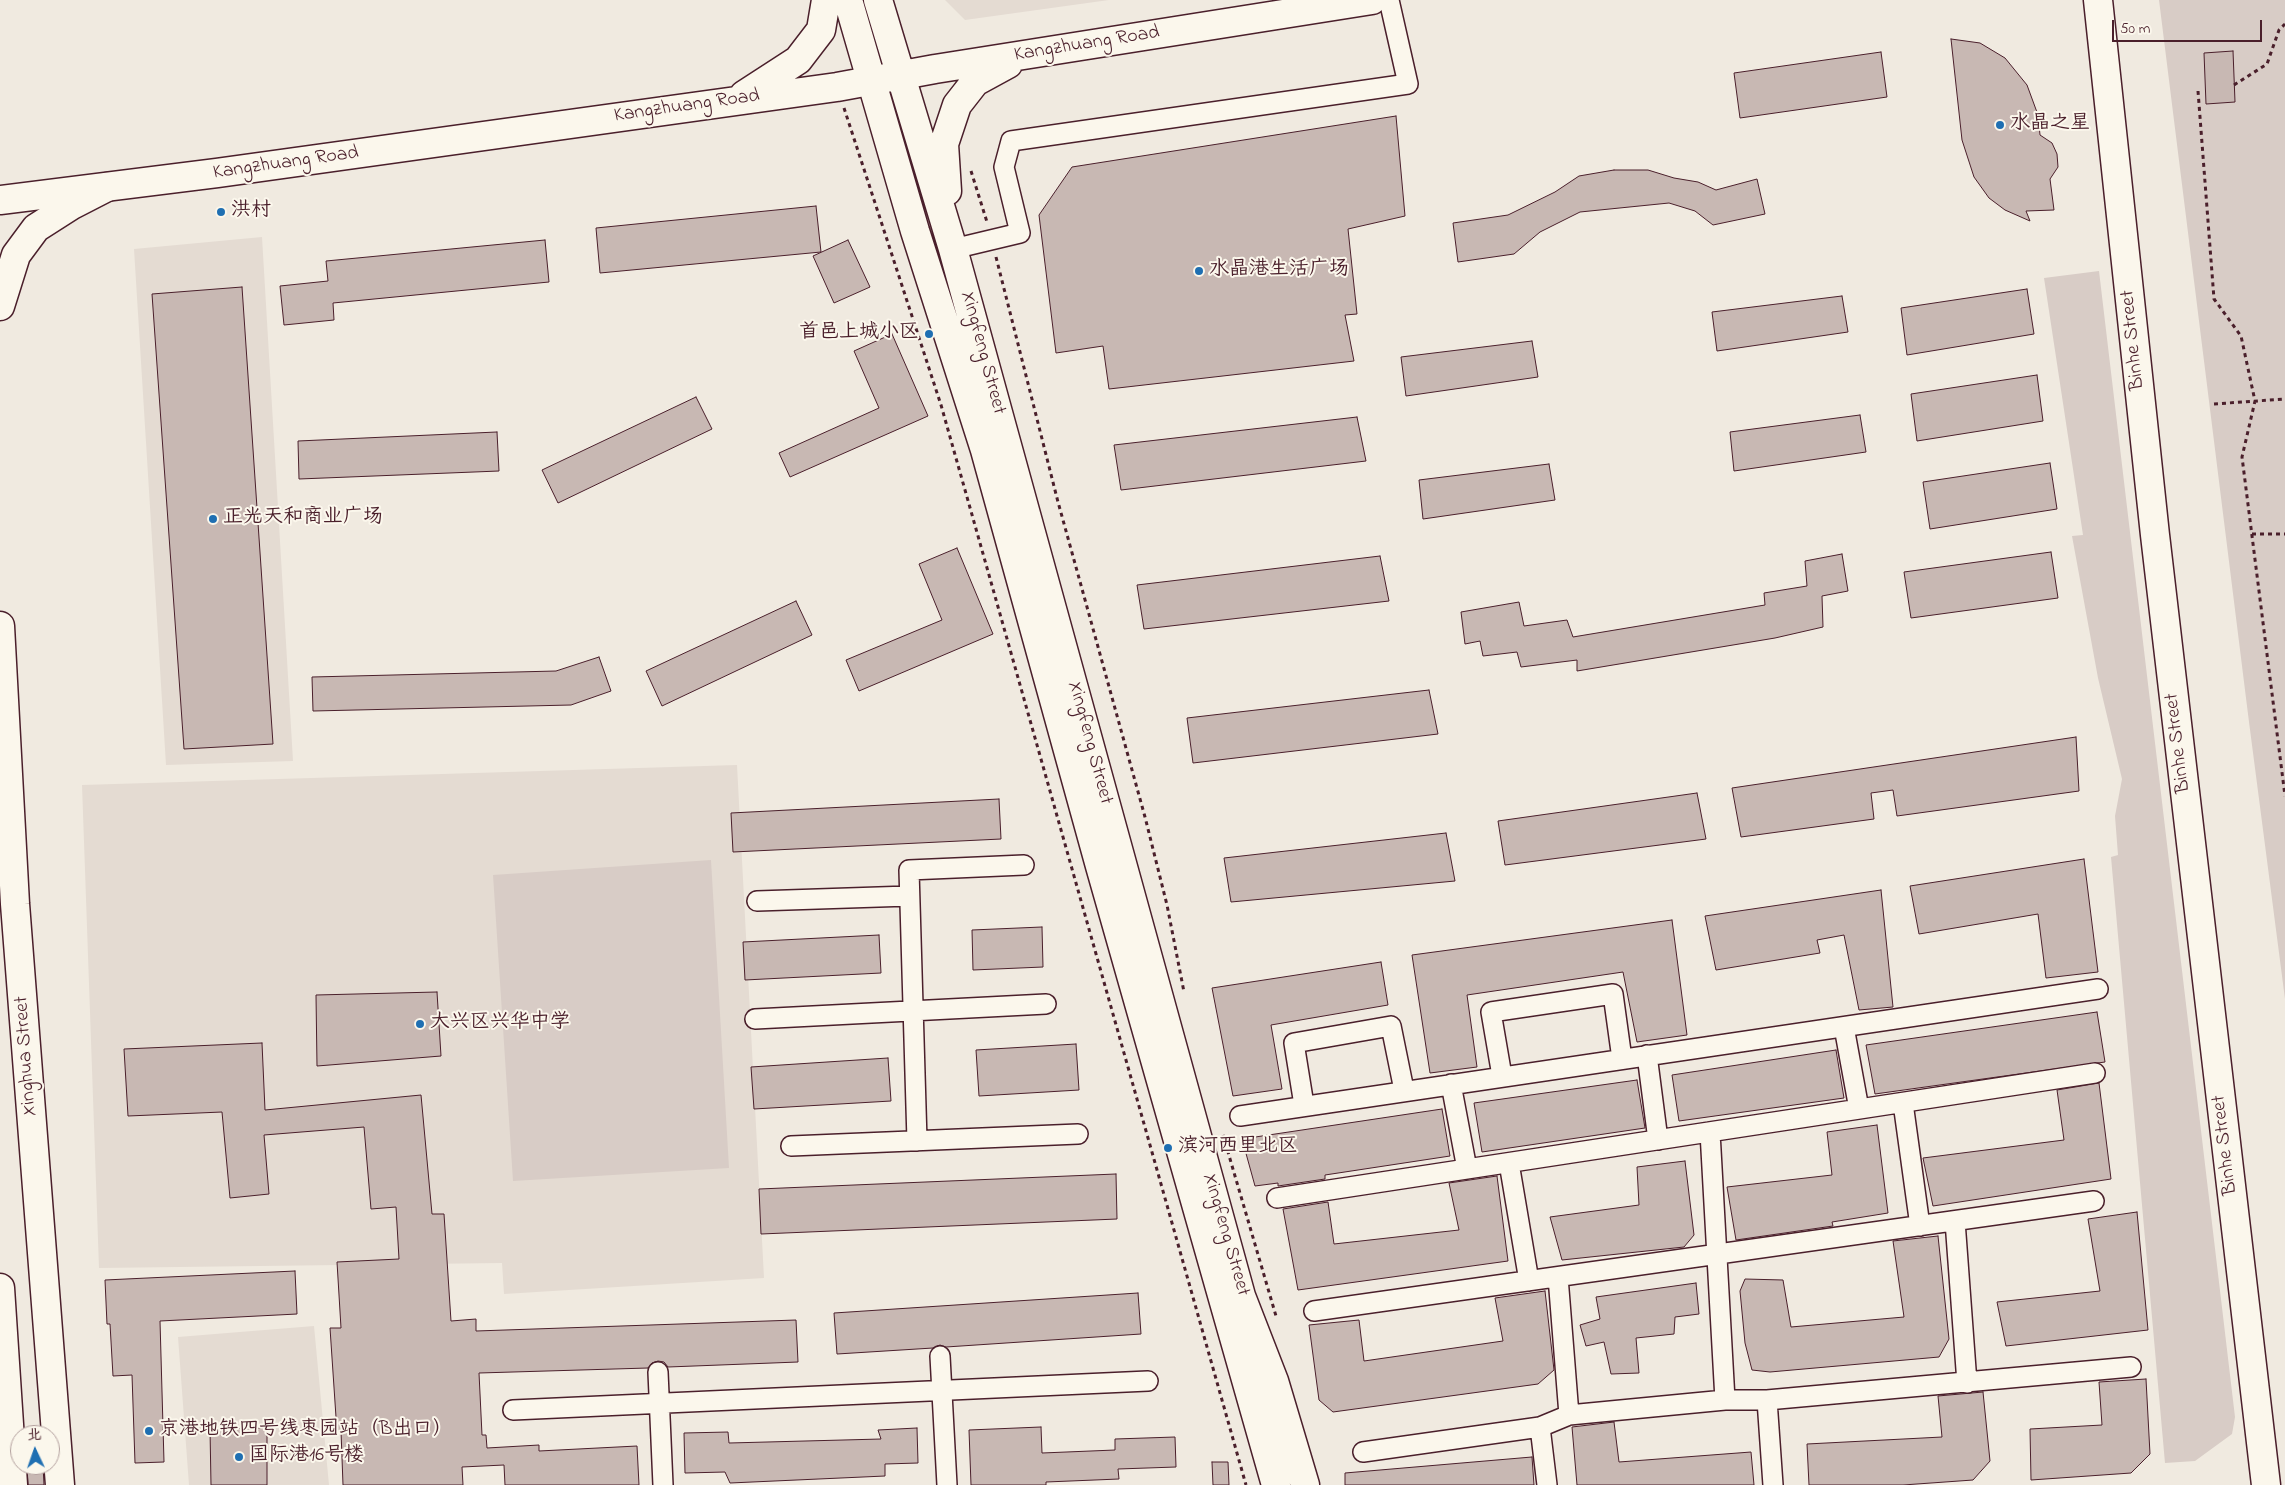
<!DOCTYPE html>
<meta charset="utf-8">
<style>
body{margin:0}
#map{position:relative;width:2285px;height:1485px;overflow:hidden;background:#f0eae0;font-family:"Indie Flower","LXGW WenKai TC",sans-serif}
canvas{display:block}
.north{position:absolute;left:10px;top:1425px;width:50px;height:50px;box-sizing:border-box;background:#fbf7ec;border:1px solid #b4a19f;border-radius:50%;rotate:357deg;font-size:14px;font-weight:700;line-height:20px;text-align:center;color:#4a1f2b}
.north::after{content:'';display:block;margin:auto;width:18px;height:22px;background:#1f6fb2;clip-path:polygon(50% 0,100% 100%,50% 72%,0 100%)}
.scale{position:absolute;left:2112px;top:20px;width:150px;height:22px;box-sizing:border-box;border:2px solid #4a1f2b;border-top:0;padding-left:6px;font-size:15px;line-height:18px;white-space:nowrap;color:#4a1f2b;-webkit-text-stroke:4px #fbf7ec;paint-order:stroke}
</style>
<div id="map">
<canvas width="2285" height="1485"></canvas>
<div class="north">北</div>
<div class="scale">50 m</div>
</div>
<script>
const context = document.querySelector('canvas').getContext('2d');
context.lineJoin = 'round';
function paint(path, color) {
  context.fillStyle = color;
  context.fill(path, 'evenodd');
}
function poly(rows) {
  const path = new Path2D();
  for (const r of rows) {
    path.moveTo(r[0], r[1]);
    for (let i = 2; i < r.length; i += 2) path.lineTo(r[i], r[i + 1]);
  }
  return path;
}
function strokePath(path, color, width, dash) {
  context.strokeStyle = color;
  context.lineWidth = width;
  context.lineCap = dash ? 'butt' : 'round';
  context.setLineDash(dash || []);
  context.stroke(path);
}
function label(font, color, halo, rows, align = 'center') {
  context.font = font + ' "Indie Flower","LXGW WenKai TC",sans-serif';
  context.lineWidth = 4;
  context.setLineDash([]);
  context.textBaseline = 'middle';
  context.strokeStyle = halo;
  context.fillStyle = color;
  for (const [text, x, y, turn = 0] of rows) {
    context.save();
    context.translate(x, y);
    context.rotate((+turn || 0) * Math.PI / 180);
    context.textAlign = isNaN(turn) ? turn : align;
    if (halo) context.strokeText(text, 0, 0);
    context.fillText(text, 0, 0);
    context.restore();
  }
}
paint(poly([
 [945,0,1109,0,965,20],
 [262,237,293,761,166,765,134,249],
 [737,765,764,1278,504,1294,502,1263,99,1268,82,785],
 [314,1326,329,1485,189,1485,178,1337]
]), '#e4dbd2');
paint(poly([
 [2159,0,2285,0,2285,999,2249,722],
 [2099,271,2235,1417,2232,1434,2195,1461,2165,1463,2111,857,2118,855,2115,816,2122,779,2098,678,2072,536,2083,535,2044,278],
 [711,860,729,1168,513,1181,493,875]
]), '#d8ccc6');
const building = poly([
 [1951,39,1980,43,2005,58,2027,85,2038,115,2040,135,2052,143,2057,154,2058,167,2050,179,2054,210,2026,211,2030,221,2005,210,1989,198,1974,177,1962,140,1951,39],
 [2233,51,2235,102,2206,104,2204,53,2233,51],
 [1881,52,1887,97,1740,118,1734,73,1881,52],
 [1396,116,1405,216,1348,229,1357,314,1345,315,1354,361,1109,389,1103,346,1056,353,1039,215,1072,167,1396,116],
 [1614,170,1648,170,1674,178,1698,182,1716,190,1757,179,1765,214,1713,225,1695,211,1669,203,1580,212,1540,232,1514,254,1458,262,1453,223,1508,215,1555,192,1579,176,1614,170],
 [816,206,821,252,600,273,596,228,816,206],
 [545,240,549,282,333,303,334,320,284,325,280,286,328,281,326,261,545,240],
 [848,240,870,287,834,303,813,256,848,240],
 [242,287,273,744,184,749,152,294,242,287],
 [2027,289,2034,334,1907,355,1901,308,2027,289],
 [1842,296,1848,332,1717,351,1712,312,1842,296],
 [892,334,928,416,790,477,779,453,879,408,854,351,892,334],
 [1532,341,1538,377,1406,396,1401,357,1532,341],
 [2037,375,2043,421,1917,441,1911,394,2037,375],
 [696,397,712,429,558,503,542,470,696,397],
 [1860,415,1866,452,1734,471,1730,432,1860,415],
 [1357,417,1366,461,1121,490,1114,445,1357,417],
 [497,432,499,471,299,479,298,441,497,432],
 [2050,463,2057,509,1930,529,1923,482,2050,463],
 [1549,464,1555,500,1423,519,1419,480,1549,464],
 [957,548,993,634,859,691,846,660,942,620,919,564,957,548],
 [2051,552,2058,598,1911,618,1904,572,2051,552],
 [1842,554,1848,591,1822,596,1823,627,1775,638,1577,671,1577,660,1521,667,1517,652,1483,656,1480,641,1465,644,1461,612,1519,602,1524,626,1567,620,1573,637,1765,605,1764,593,1807,586,1805,561,1842,554],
 [1380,556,1389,601,1144,629,1137,585,1380,556],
 [796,601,812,635,662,706,646,671,796,601],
 [599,657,611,691,571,705,313,711,312,677,556,671,599,657],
 [1429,690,1438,734,1193,763,1187,718,1429,690],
 [2076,737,2079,791,1897,816,1893,790,1871,793,1874,819,1741,837,1732,788,2076,737],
 [1697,793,1706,839,1505,865,1498,821,1697,793],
 [999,799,1001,839,733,852,731,813,999,799],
 [1446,833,1455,881,1231,902,1224,858,1446,833],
 [2084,859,2098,972,2046,978,2038,914,1919,934,1910,886,2084,859],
 [1881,890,1893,1007,1859,1010,1844,935,1817,940,1820,953,1716,970,1705,916,1881,890],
 [1672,920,1687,1035,1637,1042,1623,972,1467,995,1477,1067,1430,1073,1412,955,1672,920],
 [1042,927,1043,967,973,970,972,930,1042,927],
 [879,935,881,973,745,980,743,942,879,935],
 [1381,962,1388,1005,1271,1025,1282,1089,1233,1096,1212,988,1381,962],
 [437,992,441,1056,317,1066,316,995,437,992],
 [2097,1012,2105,1062,1875,1094,1866,1045,2097,1012],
 [262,1043,265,1110,421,1095,432,1214,444,1214,451,1321,476,1319,476,1331,796,1320,798,1362,668,1367,664,1362,658,1361,652,1363,648,1368,479,1373,482,1435,486,1435,487,1448,539,1445,539,1451,637,1446,639,1485,505,1485,504,1465,462,1467,463,1485,343,1485,341,1431,337,1432,330,1328,341,1328,337,1262,399,1259,396,1207,371,1209,364,1127,264,1135,269,1194,230,1198,222,1112,128,1116,124,1049,262,1043],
 [1076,1044,1079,1090,979,1096,976,1050,1076,1044],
 [1836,1050,1844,1098,1679,1121,1672,1075,1836,1050],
 [888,1058,891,1101,754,1109,751,1067,888,1058],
 [1637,1080,1645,1128,1482,1152,1474,1103,1637,1080],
 [2099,1083,2111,1179,1933,1206,1923,1158,2064,1140,2057,1090,2099,1083],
 [1442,1109,1450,1156,1325,1175,1325,1179,1278,1186,1278,1183,1255,1186,1242,1139,1442,1109],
 [1877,1125,1888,1213,1832,1222,1833,1226,1736,1240,1727,1187,1832,1175,1827,1132,1877,1125],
 [1685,1161,1694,1235,1684,1247,1562,1260,1550,1217,1639,1205,1637,1167,1685,1161],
 [1116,1174,1117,1219,761,1234,759,1189,1116,1174],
 [1497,1176,1508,1261,1298,1290,1283,1209,1328,1202,1334,1244,1459,1230,1449,1183,1497,1176],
 [2137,1212,2148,1330,2006,1346,1997,1302,2100,1291,2088,1219,2137,1212],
 [1938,1236,1949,1339,1939,1357,1770,1372,1752,1370,1745,1343,1740,1291,1745,1279,1783,1280,1791,1327,1904,1317,1893,1241,1938,1236],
 [295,1271,297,1314,160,1321,164,1462,135,1463,132,1375,113,1376,110,1324,107,1324,105,1280,295,1271],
 [1696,1283,1699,1314,1675,1317,1674,1334,1636,1338,1639,1373,1611,1374,1604,1342,1586,1346,1580,1325,1600,1319,1596,1297,1696,1283],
 [1545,1291,1554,1370,1538,1384,1333,1412,1319,1400,1309,1325,1359,1320,1364,1361,1503,1341,1495,1298,1545,1291],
 [1138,1293,1141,1334,946,1347,940,1345,933,1348,837,1354,834,1313,1138,1293],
 [2146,1379,2150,1454,2131,1473,2031,1480,2030,1429,2102,1425,2099,1382,2146,1379],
 [1983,1392,1990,1461,1973,1480,1903,1485,1809,1485,1807,1444,1942,1437,1938,1396,1983,1392],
 [1614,1422,1619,1462,1751,1452,1754,1485,1577,1485,1572,1427,1614,1422],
 [1041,1427,1042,1453,1115,1450,1115,1439,1175,1437,1176,1467,1118,1469,1119,1479,1046,1482,1046,1485,971,1485,969,1430,1041,1427],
 [267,1428,267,1485,211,1485,210,1429,267,1428],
 [917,1428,918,1463,885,1464,885,1476,730,1483,725,1472,685,1473,684,1433,728,1432,729,1443,881,1439,878,1430,917,1428],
 [1532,1457,1534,1485,1345,1485,1345,1473,1532,1457],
 [1212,1462,1228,1462,1229,1485,1213,1485,1212,1462],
 [27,1465,43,1465,44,1485,28,1485,27,1465]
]);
paint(building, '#c8b8b3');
strokePath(building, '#4a1f2b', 1);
const street = poly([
 [953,249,1020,233,1004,167,1011,141,1408,84,1389,0],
 [757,901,909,896],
 [755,1019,1046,1004],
 [1844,1027,1859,1109],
 [1647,1055,1658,1140],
 [1502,1076,1491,1012,1613,994,1622,1059],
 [1451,1084,1467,1169],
 [1903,1103,1920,1226],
 [1304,1105,1294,1043,1391,1026,1404,1090],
 [1240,1116,2098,989],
 [1710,1132,1725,1400],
 [917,1141,909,870,1024,865],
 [791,1146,1078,1134],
 [1509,1163,1529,1281],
 [1277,1198,2095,1073],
 [1955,1221,1967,1383],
 [1558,1277,1569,1415],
 [1314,1311,2094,1201],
 [940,1356,947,1485],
 [658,1372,663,1485],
 [1767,1400,1773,1485],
 [513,1410,1148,1381],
 [1540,1427,1547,1485],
 [1363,1452,1540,1427,1569,1415,1725,1400,1767,1400,2131,1367]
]);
const secondary = poly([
 [848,0,915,231,985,450,1100,866,1276,1485],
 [878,0,953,249,1241,1296,1274,1381,1305,1485],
 [2098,0,2155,535,2266,1485],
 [744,95,798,60,821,30,826,0],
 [947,191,944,144,957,105,975,82,1008,64],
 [0,200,217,173,837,87,935,69,1372,0]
]);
const primary = poly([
 [0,306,16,255,36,228,72,205,107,187],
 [0,626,15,904,60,1485],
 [0,1288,13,1485]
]);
strokePath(street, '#4a1f2b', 22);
strokePath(secondary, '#4a1f2b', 31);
strokePath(primary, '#4a1f2b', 31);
strokePath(poly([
 [2234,85,2267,64,2279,30,2285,24],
 [2198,91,2214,299,2241,336,2255,401,2242,457,2285,796],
 [844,108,941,405,1246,1485],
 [971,171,987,222],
 [996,257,1058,502,1145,817,1167,905,1184,992],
 [2214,404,2285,399],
 [2252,534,2285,534],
 [1223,1135,1276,1316]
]), '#4a1f2b', 3, [4, 4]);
strokePath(street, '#fbf7ec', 19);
strokePath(secondary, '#fbf7ec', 28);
strokePath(primary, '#fbf7ec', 28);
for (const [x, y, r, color] of [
 [2000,125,5,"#1f6fb2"],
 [221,212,5,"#1f6fb2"],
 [1199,271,5,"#1f6fb2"],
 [929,334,5,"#1f6fb2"],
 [213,519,5,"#1f6fb2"],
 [420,1024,5,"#1f6fb2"],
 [1168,1148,5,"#1f6fb2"],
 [149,1431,5,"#1f6fb2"],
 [239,1457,5,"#1f6fb2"]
]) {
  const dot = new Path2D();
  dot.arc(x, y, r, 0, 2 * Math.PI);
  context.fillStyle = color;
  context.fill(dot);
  strokePath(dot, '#fbf7ec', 2);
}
label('20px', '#4a1f2b', '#fbf7ec', [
 ["Kangzhuang Road",1087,45,-9],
 ["Kangzhuang Road",687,107,-8],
 ["Kangzhuang Road",286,164,-8],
 ["Binhe Street",2134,340,-96],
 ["Xingfeng Street",982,353,75],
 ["Xingfeng Street",1089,743,75],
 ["Binhe Street",2179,743,-97],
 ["Xinghua Street",27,1056,-94],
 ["Binhe Street",2226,1145,-97],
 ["Xingfeng Street",1225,1235,74]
]);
label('20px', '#4a1f2b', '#fbf7ec', [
 ["水晶之星",2010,125],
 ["洪村",231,212],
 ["水晶港生活广场",1209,271],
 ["首邑上城小区",919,334,"right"],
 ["正光天和商业广场",223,519],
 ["大兴区兴华中学",430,1024],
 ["滨河西里北区",1178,1148],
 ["京港地铁四号线枣园站（B出口）",159,1431],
 ["国际港16号楼",249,1457]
], 'left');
</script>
